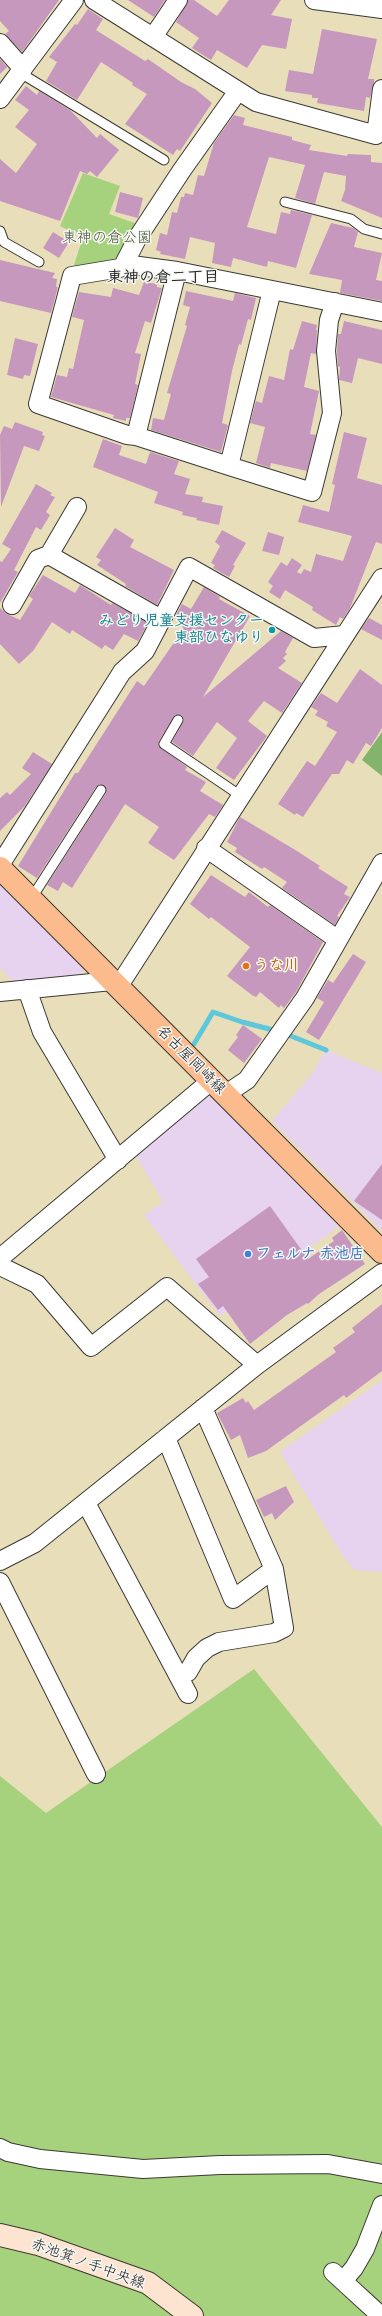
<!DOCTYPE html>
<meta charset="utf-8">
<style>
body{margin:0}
canvas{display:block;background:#e9deba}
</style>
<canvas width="382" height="2316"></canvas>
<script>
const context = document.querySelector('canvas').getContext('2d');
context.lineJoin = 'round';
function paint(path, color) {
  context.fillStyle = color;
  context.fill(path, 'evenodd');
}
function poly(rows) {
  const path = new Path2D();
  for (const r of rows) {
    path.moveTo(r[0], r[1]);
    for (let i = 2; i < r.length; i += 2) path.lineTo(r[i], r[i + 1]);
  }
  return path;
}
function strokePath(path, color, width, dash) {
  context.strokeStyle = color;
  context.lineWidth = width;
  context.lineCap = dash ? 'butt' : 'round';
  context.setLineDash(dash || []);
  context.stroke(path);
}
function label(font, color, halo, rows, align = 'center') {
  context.font = font + ' "Patrick Hand","Klee One",sans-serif';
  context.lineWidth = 3;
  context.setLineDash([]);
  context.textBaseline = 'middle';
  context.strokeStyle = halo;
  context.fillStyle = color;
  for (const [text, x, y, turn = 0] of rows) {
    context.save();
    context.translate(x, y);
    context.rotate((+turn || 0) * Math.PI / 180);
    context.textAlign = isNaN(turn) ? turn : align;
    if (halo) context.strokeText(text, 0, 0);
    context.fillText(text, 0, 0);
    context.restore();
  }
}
paint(poly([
 [0,884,83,966,82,977,15,983,0,968],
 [326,1050,382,1073,382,1231,272,1121,312,1074],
 [201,1097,212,1097,339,1226,220,1316,144,1215,163,1202,135,1154],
 [382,1380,382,1572,355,1570,343,1556,280,1452]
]), '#e7d2ef');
paint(poly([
 [83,173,120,186,109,214,140,225,119,261,81,268,74,265,83,237,60,226],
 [254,1669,382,1827,382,2316,0,2316,0,1776,46,1813]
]), '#a6d17d');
paint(poly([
 [382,732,382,776,362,760]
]), '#84b36c');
strokePath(poly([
 [286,1034,326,1050],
 [194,1044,213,1012,242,1022,277,1031]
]), '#5ec7da', 5);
paint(poly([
 [0,0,59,0,22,52,5,34,9,31,0,21],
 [128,0,165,0,154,17],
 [188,0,194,0,217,16,229,0,281,0,271,15,292,19,286,49,262,45,247,68,217,50,211,60,192,48,199,38,176,22],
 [88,9,103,19,96,30,145,61,148,59,181,82,195,89,212,103,180,151,177,149,173,155,125,124,147,94,132,85,133,83,101,62,77,100,46,81,57,62,49,57,75,24,77,25],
 [322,29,377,39,368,79,374,79,374,83,370,98,366,97,364,111,317,103,318,98,312,98,312,95,285,91,289,70,313,74],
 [0,59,7,67,0,74],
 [26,86,37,95,39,91,70,110,97,138,100,134,119,150,97,177,90,171,87,174,80,171,60,221,0,201,0,159,16,173,37,144,15,127,29,110,15,100],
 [234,115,245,118,243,125,292,137,292,140,311,145,309,150,347,156,348,154,371,155,371,162,382,163,382,218,341,201,345,190,346,176,324,172,315,204,295,198,305,165,269,157,247,227,276,234,281,212,290,214,291,210,312,215,296,268,268,261,267,267,233,258,231,267,212,263,215,243,190,237,185,259,160,254,161,252,156,250,160,233,167,235,172,212,177,213,181,197,184,197,185,193,193,195,198,175,204,176,214,143],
 [120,192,143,198,138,218,115,212],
 [331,223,353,228,358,232,354,247,382,253,376,280,382,281,382,301,340,293,342,280,309,274],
 [53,232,69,242,59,258,43,248],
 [0,260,55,273,52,278,57,279,56,287,58,287,51,313,0,301],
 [144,282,157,284,157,287,162,288,151,323,145,321,135,353,141,354,135,384,138,385,130,418,126,418,126,421,113,418,114,415,51,397,57,375,67,377,69,368,73,369,84,320,72,317,79,292,111,297,113,288,139,295],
 [186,291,233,301,235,293,256,298,251,320,248,319,241,345,239,344,232,371,222,423,228,425,221,452,151,430,153,418,164,420,171,394,167,393,187,326,185,325,190,307,183,305],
 [302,321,317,325,316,330,317,330,316,354,311,353,304,387,319,391,310,434,316,435,307,471,271,463,270,468,256,463,265,427,250,423,256,401,262,403,269,376,284,380,290,349,293,350],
 [344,321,382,330,382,364,358,358,352,383,339,380,340,367,338,366,337,351,338,334,341,334],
 [15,338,38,344,30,376,24,375,23,379,7,375],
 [15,422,43,432,42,435,45,436,39,451,24,446,1,507,0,435,4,426,12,429],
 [344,432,367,438,357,478,382,485,382,544,376,542,350,608,343,619,340,617,336,625,312,610,313,607,285,590,280,599,269,592,273,586,268,582,281,562,287,566,292,558,302,565,297,572,301,574,304,569,311,572,316,554,343,561,352,536,298,522,303,505,329,512,335,485,332,484],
 [103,439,122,446,119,455,146,464,150,452,179,461,174,474,190,479,185,494,203,497,202,502,223,506,219,525,196,520,197,518,182,515,183,512,154,503,158,492,93,467],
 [36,484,52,493,50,495,55,497,46,512,50,515,41,530,36,527,14,570,18,572,0,603,0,561,2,562,11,549,2,544],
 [115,528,134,540,130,547,174,570,157,605,125,586,126,584,97,565,101,560,96,557],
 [222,530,246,543,233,565,235,566,229,577,213,568,215,565,211,563,220,546,215,542],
 [268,532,284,537,279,555,262,551],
 [43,575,75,593,80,585,111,605,112,603,148,623,138,641,124,634,113,650,105,645,102,649,72,630,70,634,52,622,33,651,19,664,0,644,0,608,7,614,20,620,33,599,29,596],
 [204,587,220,597,219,599,250,616,203,697,281,631,293,638,285,652,287,654,283,658,286,661,278,668,302,683,282,713,264,701,248,721,267,736,234,780,216,768,237,738,217,722,193,756,172,742,184,720,181,715,175,715,159,741,159,746,187,767,185,770,206,782,200,791,223,805,215,817,209,814,174,860,148,843,159,827,125,804,72,888,63,882,58,891,47,885,106,793,106,788,104,785,96,787,37,878,18,866,75,773,78,773,137,681,144,686,184,628,182,627,185,622,175,617,182,604,191,609],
 [369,618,382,625,382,640,361,629],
 [360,669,382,685,382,728,371,746,366,743,353,764,347,760,339,774,332,774,303,817,296,813,295,815,278,804,307,761,315,766,337,732,326,726,328,722,315,715,318,711,311,707,321,693,337,703],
 [33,752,52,764,24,807,0,831,0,798,7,792,10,795,31,774,22,768],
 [240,817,297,851,320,866,318,868,348,887,344,894,350,897,337,916,339,917,335,925,282,888,287,882,264,867,262,869,235,852,237,848,227,842],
 [211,875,245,897,249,892,268,907,270,905,323,942,296,992,284,1008,281,1005,279,1008,260,992,256,997,252,995,227,976,250,947,211,917,209,919,190,904],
 [353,954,366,962,319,1040,306,1032,324,1002,317,998,328,980,333,983],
 [243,1025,262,1039,244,1063,228,1050,238,1037,236,1035],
 [382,1164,382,1220,354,1201],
 [270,1206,308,1259,334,1241,332,1238,342,1230,365,1264,319,1294,308,1304,307,1303,287,1315,250,1344,223,1306,218,1310,198,1284,209,1277,196,1259],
 [382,1304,382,1371,346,1398,344,1395,266,1451,248,1458,240,1435,231,1440,217,1413,243,1398,246,1403,248,1401,254,1410,336,1352,333,1348,355,1332,352,1328],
 [286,1486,294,1502,275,1520,272,1513,264,1517,256,1500]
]), '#c698bd');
const lane = poly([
 [23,69,27,77,164,160],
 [285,202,351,219,364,229,382,234],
 [0,231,4,242,39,262],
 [178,720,164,744,244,798],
 [31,899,101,790]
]);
const street = poly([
 [94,0,256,102,376,135,382,89],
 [314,0,382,9],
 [153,37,178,0],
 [0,43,23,69],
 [238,91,182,170,138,237,124,264,177,271,382,312],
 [0,99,74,0],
 [124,264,120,268,72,276,38,404,127,435,136,436],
 [177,271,136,436,229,466,272,290],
 [229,466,312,492,332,413,326,351,329,320,335,302],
 [49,555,77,507],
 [12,605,38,559,49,555,161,619],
 [206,848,337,939],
 [0,865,122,672,145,651,189,567,314,638,345,635],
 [118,987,382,578],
 [27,989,42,1032,118,1160],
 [0,992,112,981],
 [226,1094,247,1080,305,998,382,863],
 [0,1258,212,1080],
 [0,1266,37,1284,91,1347,167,1287,257,1365],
 [166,1438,233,1599,274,1569,203,1408],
 [86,1503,188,1694],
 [0,1561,35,1543,257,1365,382,1273],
 [0,1582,96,1774],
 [179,1676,188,1672,196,1658,207,1648,219,1642,274,1633,284,1628,274,1569],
 [0,2148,8,2152,40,2159,143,2169,220,2165,328,2164,382,2174],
 [333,2272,381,2316],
 [343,2281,354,2268,365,2249,382,2205]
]);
const secondary = poly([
 [0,2235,38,2244,148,2283,192,2316]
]);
const primary = poly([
 [0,868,382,1252]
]);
strokePath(lane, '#3b3934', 11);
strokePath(street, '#3b3934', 20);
strokePath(secondary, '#3b3934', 24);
strokePath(primary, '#3b3934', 24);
strokePath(lane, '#fff', 9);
strokePath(street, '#fff', 18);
strokePath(secondary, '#fde4d1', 22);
strokePath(primary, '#fbbb8d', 22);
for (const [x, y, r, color] of [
 [272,630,4,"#0f9aa8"],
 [246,966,4,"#e8710a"],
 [248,1254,4,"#3f7fe0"]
]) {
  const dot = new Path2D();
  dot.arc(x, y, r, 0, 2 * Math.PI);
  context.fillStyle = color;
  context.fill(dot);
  strokePath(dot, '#f6f6f2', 1.5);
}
label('15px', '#4c5b3e', '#f6f6f2', [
 ["東神の倉公園",107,238]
]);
label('bold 15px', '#0d838f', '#f6f6f2', [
 ["みどり児童支援センター",264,621],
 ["東部ひなゆり",264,638]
], 'right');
label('bold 15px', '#c56008', '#f6f6f2', [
 ["うな川",254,966]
], 'left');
label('15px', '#1c1c1c', '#f6f6f2', [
 ["名古屋岡崎線",191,1060,45],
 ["赤池箕ノ手中央線",88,2264,20]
]);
label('bold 15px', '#366cbe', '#f6f6f2', [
 ["フェルナ 赤池店",256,1254]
], 'left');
label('bold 16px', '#1c1c1c', '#f6f6f2', [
 ["東神の倉二丁目",163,278]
]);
</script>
